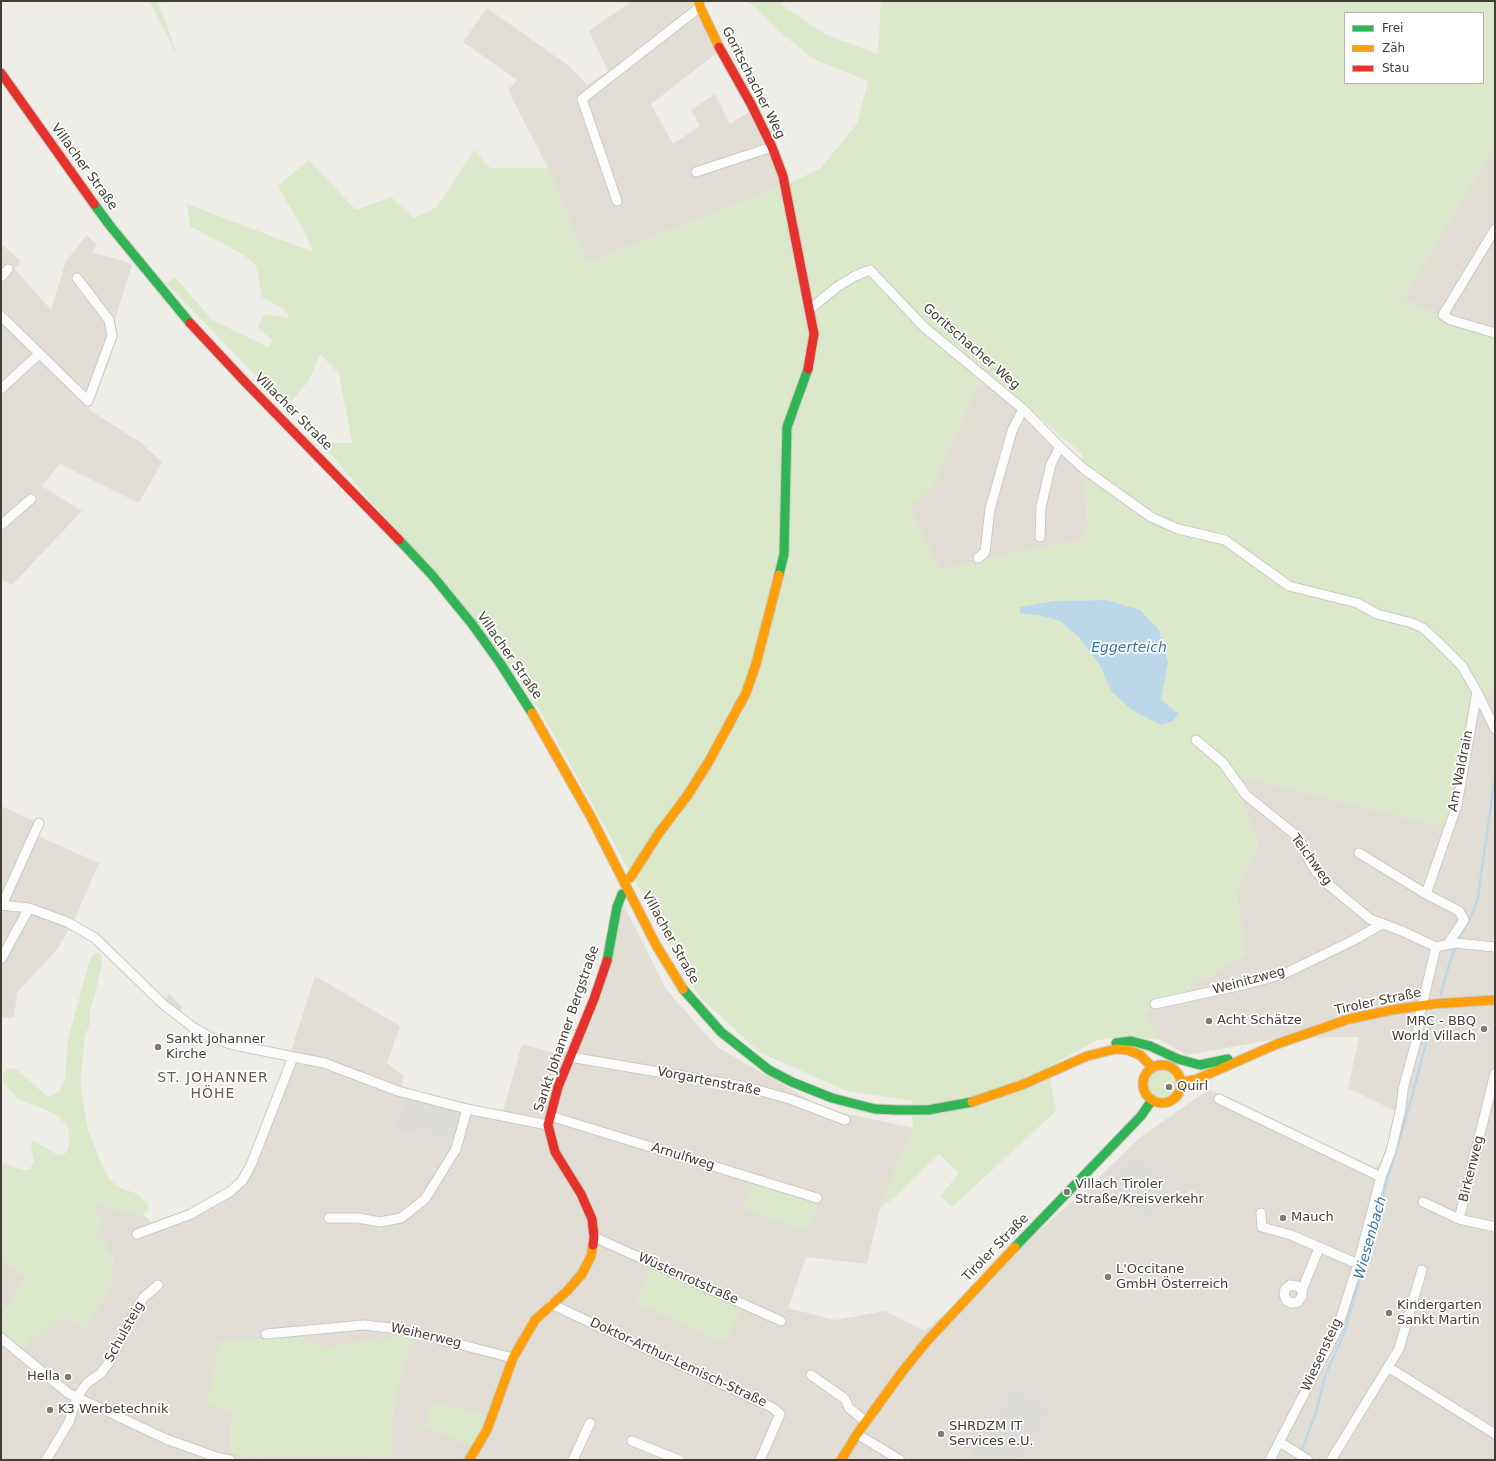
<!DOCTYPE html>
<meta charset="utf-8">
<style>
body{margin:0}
#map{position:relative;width:1496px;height:1461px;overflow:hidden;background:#eeede8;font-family:"DejaVu Sans",sans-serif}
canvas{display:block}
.frame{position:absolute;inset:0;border:2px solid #433e35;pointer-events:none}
.legend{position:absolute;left:1344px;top:12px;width:140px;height:72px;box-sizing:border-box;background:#fff;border:1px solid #b4b2ae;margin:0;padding:5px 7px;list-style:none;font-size:12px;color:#433e35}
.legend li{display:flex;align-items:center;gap:8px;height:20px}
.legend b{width:20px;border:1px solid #b4b2ae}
</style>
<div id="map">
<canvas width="1496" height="1461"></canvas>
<div class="frame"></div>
<ul class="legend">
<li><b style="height:5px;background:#30b455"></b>Frei</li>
<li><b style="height:5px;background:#ff9f0a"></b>Zäh</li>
<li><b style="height:5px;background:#e5322d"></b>Stau</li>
</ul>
</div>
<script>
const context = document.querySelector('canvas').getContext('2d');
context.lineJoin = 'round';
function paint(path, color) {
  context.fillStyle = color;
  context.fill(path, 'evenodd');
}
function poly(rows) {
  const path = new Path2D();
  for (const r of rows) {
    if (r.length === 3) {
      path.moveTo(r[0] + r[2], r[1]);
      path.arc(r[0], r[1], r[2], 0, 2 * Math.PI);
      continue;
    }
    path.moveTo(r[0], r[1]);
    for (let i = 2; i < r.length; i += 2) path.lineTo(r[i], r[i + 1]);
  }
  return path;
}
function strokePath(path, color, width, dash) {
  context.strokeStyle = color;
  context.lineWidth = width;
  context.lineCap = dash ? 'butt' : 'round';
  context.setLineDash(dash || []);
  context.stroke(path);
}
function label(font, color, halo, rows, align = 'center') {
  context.font = font + ' "DejaVu Sans",sans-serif';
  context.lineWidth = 3.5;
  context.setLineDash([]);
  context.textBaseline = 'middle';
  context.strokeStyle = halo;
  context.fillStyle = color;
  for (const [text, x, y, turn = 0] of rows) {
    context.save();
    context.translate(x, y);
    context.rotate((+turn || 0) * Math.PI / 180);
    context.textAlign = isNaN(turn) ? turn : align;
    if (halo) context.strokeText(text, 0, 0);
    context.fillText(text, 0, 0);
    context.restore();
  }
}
paint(poly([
 [632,1,700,1,717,53,651,104,673,144,700,126,691,110,715,94,730,124,750,111,787,184,587,263,548,168,508,90,517,80,463,42,487,8,569,66,587,85,608,71,589,31],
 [1491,151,1495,153,1495,336,1451,323,1403,298],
 [87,235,97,245,92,252,127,262,132,265,115,319,117,334,108,365,88,409,140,442,162,462,139,503,60,464,42,486,82,511,12,585,1,579,1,244,21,261,15,269,51,310,66,261],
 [988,383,1083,469,1088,523,1083,541,1044,547,940,570,908,507,932,487,977,386],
 [1495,693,1495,1460,1,1460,1,1334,41,1336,65,1316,86,1328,110,1285,114,1257,106,1249,106,1243,95,1236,103,1219,92,1211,97,1202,121,1211,143,1215,155,1225,212,1207,234,1195,255,1164,315,976,400,1026,387,1063,404,1076,401,1088,503,1112,522,1044,564,1056,598,979,616,895,629,915,666,989,717,1047,825,1109,913,1128,880,1208,867,1264,806,1257,788,1308,835,1320,885,1311,925,1331,1092,1184,1139,1138,1208,1090,1220,1094,1374,1169,1381,1163,1397,1112,1348,1088,1359,1037,1282,1038,1187,1055,1160,1040,1144,1014,1245,954,1236,892,1258,844,1232,775,1477,694],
 [303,1337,320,1348,390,1338,411,1337,396,1393,392,1418,391,1456,231,1454,232,1411],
 [1,806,36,822,31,833,99,863,73,923,56,951,17,992,14,1017,1,1018],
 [1,1258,26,1278,1,1318]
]), '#e2ded6');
paint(poly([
 [149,1,158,1,178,57],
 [746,1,780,1,786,8,827,35,878,54,881,1,1495,1,1495,153,1491,151,1403,298,1451,323,1495,336,1495,693,1477,694,1456,805,1446,828,1232,775,1258,844,1236,892,1245,954,1144,1014,1160,1040,1130,1036,1097,1040,1048,1067,1056,1111,952,1207,940,1196,959,1173,939,1154,895,1197,880,1208,913,1128,912,1101,847,1091,759,1052,699,996,541,712,499,651,321,443,352,443,339,374,320,354,308,382,286,407,166,283,175,277,212,320,268,347,273,341,258,327,264,314,290,318,284,309,262,297,256,265,244,255,190,226,187,204,313,252,306,235,278,186,309,160,356,210,391,197,414,218,437,207,474,150,490,168,548,168,587,263,787,184,820,169,857,124,868,81,814,59,783,35,755,7],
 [1345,13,1483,13,1483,83,1345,83],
 [996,380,1082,454,1088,523,1083,541,1044,547,940,570,908,508,932,487,977,386],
 [1106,600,1159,630,1168,662,1161,700,1179,714,1173,721,1112,692,1099,664,1079,637,1060,621,1038,615,1020,614,1020,607,1053,601],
 [95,953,99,953,102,957,101,969,95,994,90,1010,90,1023,85,1036,81,1075,81,1091,88,1130,101,1163,109,1179,120,1188,135,1193,148,1203,148,1211,143,1215,121,1211,97,1202,92,1211,103,1219,95,1236,106,1243,106,1249,114,1257,110,1285,86,1328,65,1316,41,1337,33,1336,21,1350,1,1334,1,1319,26,1278,1,1258,1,1162,16,1168,24,1170,30,1169,34,1161,31,1145,33,1140,56,1154,64,1155,68,1149,69,1136,68,1127,54,1113,18,1099,7,1087,3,1080,3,1075,7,1069,11,1068,17,1070,48,1097,52,1096,59,1091,65,1080,68,1039,90,959],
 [1162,1084,15],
 [753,1182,818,1203,807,1231,743,1208],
 [652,1267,742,1308,725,1343,636,1303],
 [303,1337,320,1348,390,1338,411,1337,396,1393,392,1418,391,1456,254,1457,231,1454,232,1411,207,1405,220,1340],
 [431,1401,486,1416,473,1448,435,1430,424,1429]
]), '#dbe8ca');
paint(poly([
 [169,993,182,1007,178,1016,164,1005],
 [410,1097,462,1110,454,1139,429,1134,429,1129,422,1130,421,1135,394,1128],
 [1138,1156,1171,1184,1165,1190,1168,1194,1147,1216,1143,1213,1142,1214,1114,1189,1111,1185,1113,1182,1110,1178,1131,1158,1133,1160],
 [1014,1386,1050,1409,1017,1460,968,1460]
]), '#dddcd8');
paint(poly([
 [1106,600,1140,610,1159,630,1168,662,1161,700,1179,714,1173,721,1161,725,1132,710,1112,692,1099,664,1079,637,1060,621,1038,615,1020,614,1020,607,1053,601]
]), '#bcd7e9');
strokePath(poly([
 [1458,941,1475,908,1478,897,1495,776],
 [1441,994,1448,968,1456,946],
 [1301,1452,1316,1412,1326,1373,1344,1334,1376,1219,1410,1104,1434,1013]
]), '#bcd7e9', 2.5);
const street = poly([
 [696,172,772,147],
 [617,201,582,99,700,7],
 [1495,229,1443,315,1451,320,1495,333],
 [1,277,8,269],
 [810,309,837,287,855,276,870,270,924,327,1023,409,1060,447,1084,469,1151,517,1178,529,1225,540,1289,586,1357,603,1377,614,1412,623,1423,628,1436,640,1462,666,1477,692,1495,729],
 [1,316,88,401,112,336,109,320,77,278],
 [1,389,39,354],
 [1,525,31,499],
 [1040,537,1041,507,1051,464,1060,447],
 [978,558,985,552,990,509,1012,431,1023,409],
 [1196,740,1223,763,1246,795,1298,837,1312,866,1323,880,1370,919,1402,931,1436,947,1455,943,1495,947],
 [1359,853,1426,894],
 [1,905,29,908,67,922,95,938,164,1005,194,1028,212,1038,234,1045,324,1063,398,1091,467,1109,548,1125],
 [2,905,39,823],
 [1448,944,1464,920,1459,911,1426,894,1457,805,1477,692],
 [1,959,29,908],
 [1155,1004,1247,984,1284,974,1354,940,1382,924],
 [570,1057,747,1087,790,1099,845,1120],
 [1495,1073,1459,1219,1495,1227],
 [1219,1099,1381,1177],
 [550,1116,817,1198],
 [1423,1202,1459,1219],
 [1261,1213,1262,1227,1291,1235,1358,1264],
 [329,1218,358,1218,380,1222,401,1218,425,1199,456,1149,467,1109],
 [137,1234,191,1214,231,1191,242,1181,251,1165,293,1057],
 [594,1237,781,1321],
 [1302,1290,1297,1286,1290,1285,1285,1289,1284,1295,1287,1301,1292,1303,1298,1302,1302,1296,1302,1290,1319,1248],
 [551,1304,773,1408,780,1414,760,1460],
 [266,1334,364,1325,400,1329,513,1358],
 [1,1338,68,1393,166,1439,219,1458,230,1460],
 [1388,1367,1495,1434],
 [811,1375,845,1399,849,1408,866,1422],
 [857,1434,900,1460],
 [632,1441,679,1460],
 [1280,1442,1308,1460],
 [46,1460,69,1422,77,1397,87,1383,100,1374,108,1364,133,1315,143,1298,158,1285],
 [573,1460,590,1423],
 [1270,1460,1337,1330,1358,1264,1381,1177,1391,1151,1401,1108,1403,1089,1417,1038,1420,1014,1436,947],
 [1331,1460,1399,1349,1422,1270]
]);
const fast = poly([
 [94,204,111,227,190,323],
 [399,540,432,575,472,624,500,663,532,713],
 [779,575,784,554,787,427,808,369],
 [607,961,617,907,622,894],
 [683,989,721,1032,769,1070,792,1082,832,1098,875,1109,898,1110,928,1110,972,1102],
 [1116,1043,1131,1041,1150,1046,1178,1059,1200,1065,1228,1059],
 [1015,1247,1141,1116,1152,1100]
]);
const slow = poly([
 [699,1,700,7,719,47],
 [532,713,591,817,656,945,683,989],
 [630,878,659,833,687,796,708,763,746,693,756,664,779,575],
 [1162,1084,19],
 [1181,1082,1195,1080,1277,1044,1349,1019,1392,1010,1433,1004,1495,1000],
 [972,1102,1024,1084,1087,1056,1116,1049,1128,1050,1140,1055,1152,1067],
 [469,1460,487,1430,513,1358,535,1320,567,1291,582,1274,591,1256,593,1245],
 [841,1460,857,1434,902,1372,928,1340,1015,1247]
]);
const jam = poly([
 [719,47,751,104,772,147,783,176,814,334,808,369],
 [1,73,94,204],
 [190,323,246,383,399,540],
 [593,1245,594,1237,592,1219,581,1194,555,1152,548,1125,558,1087,594,999,607,961]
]);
strokePath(street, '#cbc9c4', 11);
strokePath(fast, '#cccac0', 11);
strokePath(slow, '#cccac0', 11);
strokePath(jam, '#cccac0', 11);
strokePath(street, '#fcfcfc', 9);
strokePath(fast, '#30b455', 9);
strokePath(slow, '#ff9f0a', 9);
strokePath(jam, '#e5322d', 9);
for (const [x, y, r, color] of [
 [1209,1021,4,"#7f7b74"],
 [1484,1029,4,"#7f7b74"],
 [158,1047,4,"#7f7b74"],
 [1169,1087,4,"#7f7b74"],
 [1067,1192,4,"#7f7b74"],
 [1283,1218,4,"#7f7b74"],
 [1108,1277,4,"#7f7b74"],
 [1389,1313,4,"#7f7b74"],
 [68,1377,4,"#7f7b74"],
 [50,1410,4,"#7f7b74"],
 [941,1434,4,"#7f7b74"]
]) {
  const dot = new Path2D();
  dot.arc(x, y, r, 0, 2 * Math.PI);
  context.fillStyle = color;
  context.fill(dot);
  strokePath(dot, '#fff', 1.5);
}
label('13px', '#433e35', '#fff', [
 ["Goritschacher Weg",753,83,63],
 ["Villacher Straße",84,167,54],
 ["Goritschacher Weg",971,347,41],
 ["Villacher Straße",293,412,45],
 ["Villacher Straße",509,656,55],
 ["Am Waldrain",1461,771,-79],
 ["Teichweg",1311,860,54],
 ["Villacher Straße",670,938,61],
 ["Weinitzweg",1249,981,-15],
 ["Tiroler Straße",1378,1002,-12],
 ["Sankt Johanner Bergstraße",567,1029,-71],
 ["Vorgartenstraße",709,1082,11],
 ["Arnulfweg",683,1157,17],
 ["Birkenweg",1472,1169,-76],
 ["Tiroler Straße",996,1248,-46],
 ["Wüstenrotstraße",688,1279,24],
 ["Schulsteig",125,1332,-61],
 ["Weiherweg",426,1336,13],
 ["Wiesensteig",1322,1355,-65],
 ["Doktor-Arthur-Lemisch-Straße",678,1363,25]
]);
label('13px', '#433e35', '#fff', [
 ["Acht Schätze",1217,1021],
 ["MRC - BBQ",1476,1022,"right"],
 ["World Villach",1476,1037,"right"],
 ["Sankt Johanner",166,1040],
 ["Kirche",166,1055],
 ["Quirl",1177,1087],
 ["Villach Tiroler",1075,1185],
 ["Straße/Kreisverkehr",1075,1200],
 ["Mauch",1291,1218],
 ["L'Occitane",1116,1270],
 ["GmbH Österreich",1116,1285],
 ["Kindergarten",1397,1306],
 ["Sankt Martin",1397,1321],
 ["Hella",60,1377,"right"],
 ["K3 Werbetechnik",58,1410],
 ["SHRDZM IT",949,1427],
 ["Services e.U.",949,1442]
], 'left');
label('italic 14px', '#3777a6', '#fff', [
 ["Eggerteich",1129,648],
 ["Wiesenbach",1371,1238,-74]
]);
context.letterSpacing = '1px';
label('14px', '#655c4d', '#fff', [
 ["ST. JOHANNER",213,1078],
 ["HÖHE",213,1094]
]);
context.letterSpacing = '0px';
</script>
